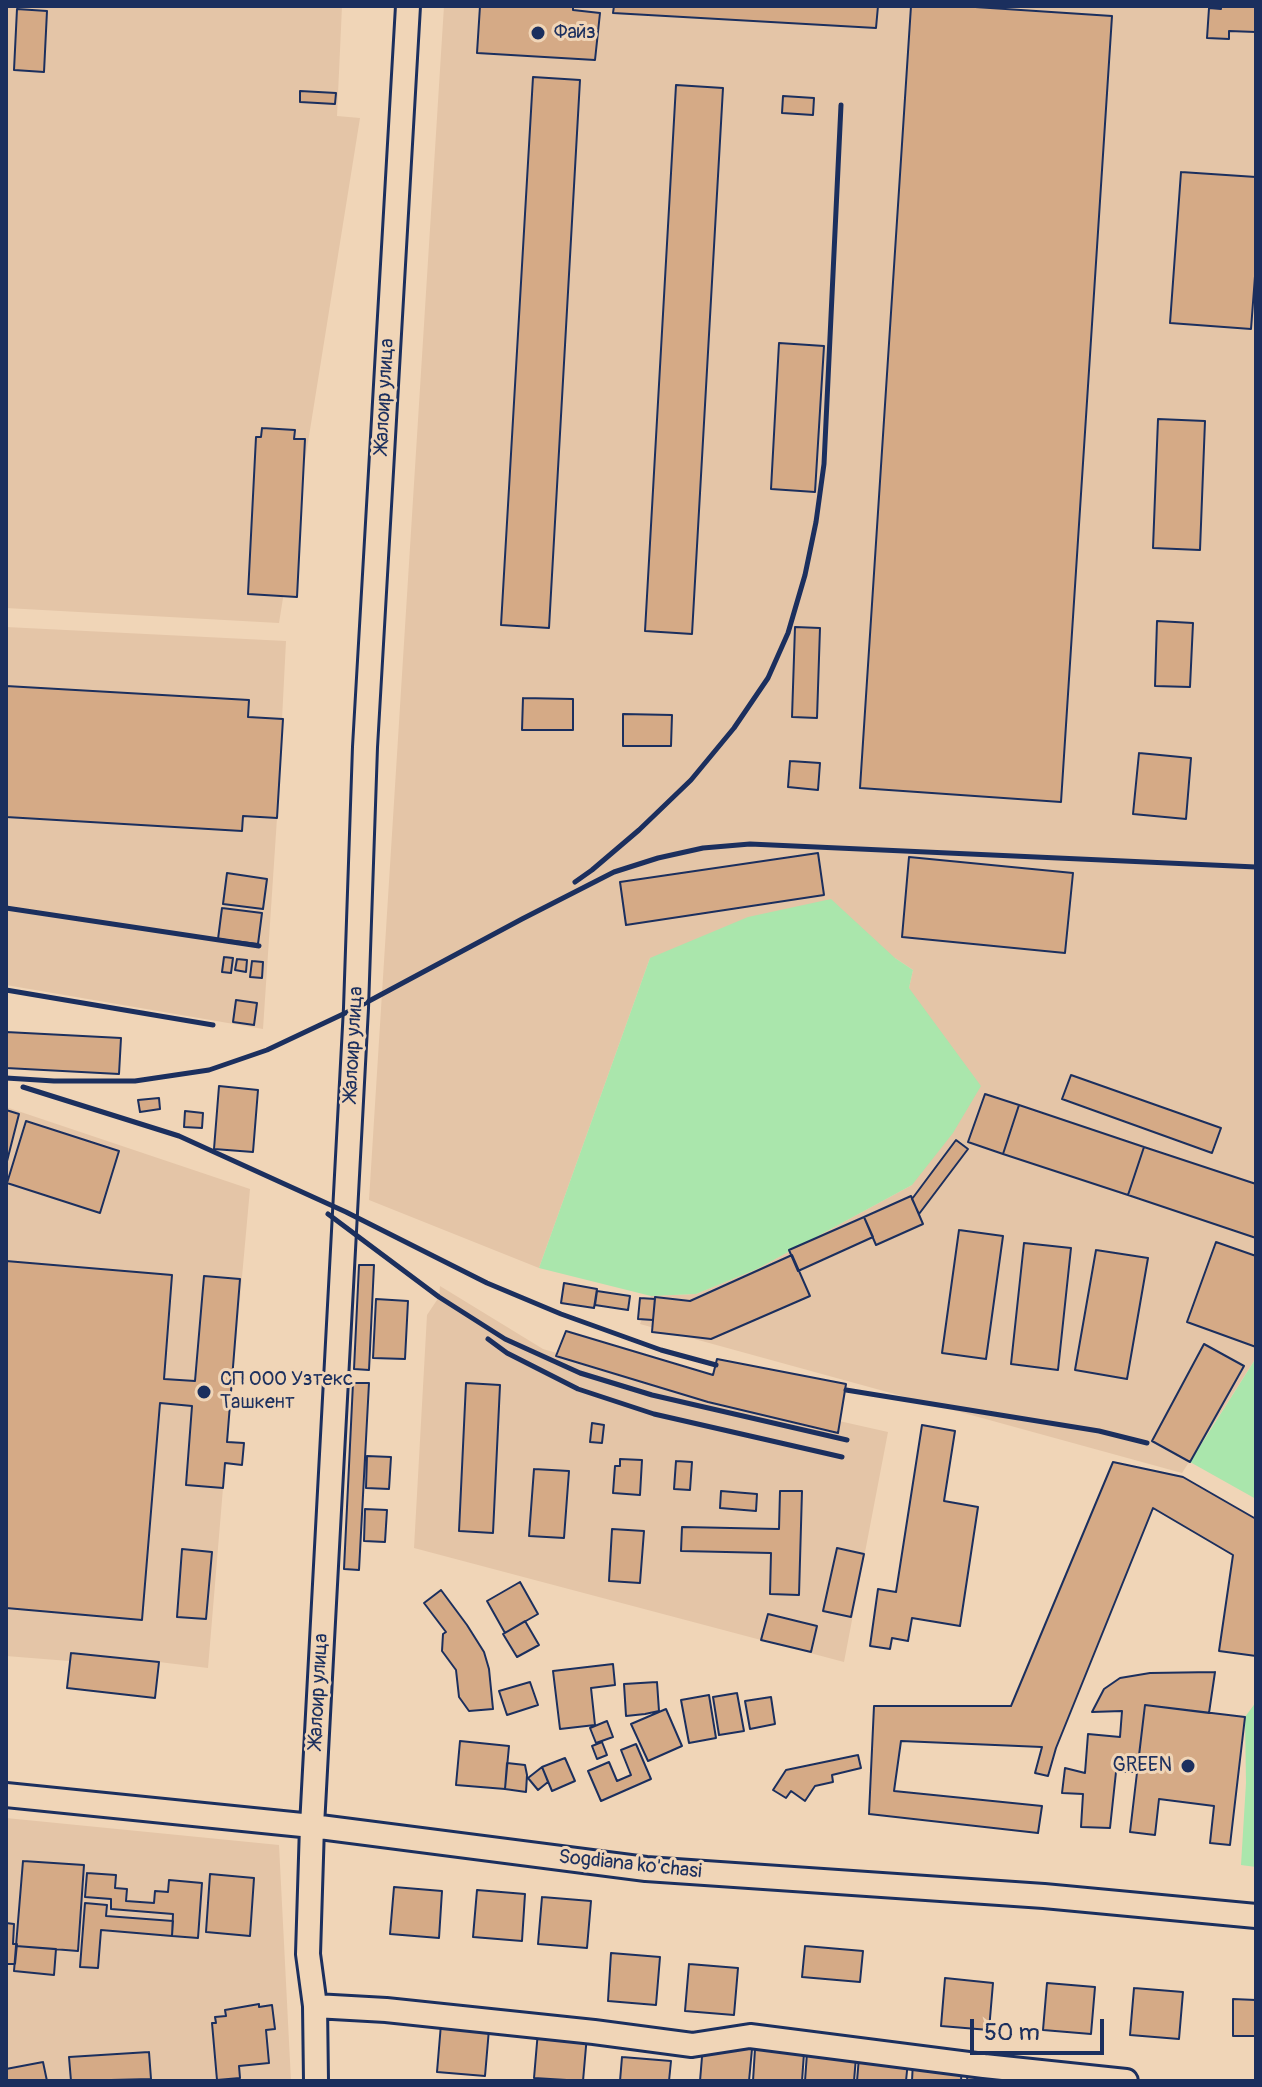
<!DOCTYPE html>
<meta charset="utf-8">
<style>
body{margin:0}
#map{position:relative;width:1262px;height:2087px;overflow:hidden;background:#f0d5b7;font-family:Pangolin,sans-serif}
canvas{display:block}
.frame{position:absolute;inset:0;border:8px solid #1b2f5e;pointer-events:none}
.scale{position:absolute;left:970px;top:2019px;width:134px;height:36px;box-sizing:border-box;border:4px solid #1b2f5e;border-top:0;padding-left:10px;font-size:24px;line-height:28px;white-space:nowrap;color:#1b2f5e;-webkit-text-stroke:6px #f0d5b7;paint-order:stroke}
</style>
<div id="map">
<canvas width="1262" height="2087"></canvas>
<div class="frame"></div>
<div class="scale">50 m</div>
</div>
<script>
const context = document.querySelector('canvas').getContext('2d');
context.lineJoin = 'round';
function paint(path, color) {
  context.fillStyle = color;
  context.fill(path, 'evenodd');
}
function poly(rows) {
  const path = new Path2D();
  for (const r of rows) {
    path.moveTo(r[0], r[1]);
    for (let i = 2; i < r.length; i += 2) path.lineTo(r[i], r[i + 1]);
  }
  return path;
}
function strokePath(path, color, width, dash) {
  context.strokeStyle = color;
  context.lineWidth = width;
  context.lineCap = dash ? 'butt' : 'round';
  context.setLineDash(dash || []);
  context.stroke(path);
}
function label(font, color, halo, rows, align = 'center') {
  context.font = font + ' Pangolin,sans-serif';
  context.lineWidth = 6;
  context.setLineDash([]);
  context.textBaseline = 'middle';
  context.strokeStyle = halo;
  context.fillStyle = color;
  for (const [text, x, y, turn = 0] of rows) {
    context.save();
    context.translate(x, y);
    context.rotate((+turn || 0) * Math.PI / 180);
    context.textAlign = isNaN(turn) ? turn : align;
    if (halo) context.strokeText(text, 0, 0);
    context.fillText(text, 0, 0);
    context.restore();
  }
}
paint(poly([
 [6,6,342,6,337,116,360,118,279,623,6,608],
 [444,6,1256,6,1256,1358,1182,1473,640,1324,651,1296,696,1294,757,1269,912,1185,909,988,913,970,895,958,650,958,539,1268,369,1200],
 [6,627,286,641,277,818,263,1029,6,985],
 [6,1107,250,1189,227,1441,244,1443,242,1465,225,1464,208,1668,159,1662,155,1698,67,1688,69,1661,6,1656],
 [440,1286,543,1349,630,1374,888,1432,844,1662,414,1548,427,1315,439,1297],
 [6,1818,279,1845,291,2081,6,2081]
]), '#e4c5a7');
paint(poly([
 [831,899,895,958,913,970,909,988,981,1086,953,1133,912,1185,757,1269,696,1294,651,1296,539,1268,650,958,748,917],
 [1256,1358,1256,1499,1190,1462],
 [1256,1702,1256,1867,1241,1865,1246,1783,1245,1717]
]), '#aae6ac');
const building = poly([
 [480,6,573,6,573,10,600,13,595,60,477,53,480,6],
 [614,6,878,6,876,28,613,13,614,6],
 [911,6,960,6,1112,16,1061,802,860,788,911,6],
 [1221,6,1256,6,1256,32,1229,31,1229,39,1207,38,1209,8,1221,9,1221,6],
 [17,9,47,11,44,72,14,70,17,9],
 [533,77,580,80,549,628,501,625,533,77],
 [676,85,723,88,692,634,645,631,676,85],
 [300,91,336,93,335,104,300,102,300,91],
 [783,96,814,98,813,115,782,113,783,96],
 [1181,172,1256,177,1256,263,1251,329,1170,323,1181,172],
 [779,343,824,346,815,492,771,489,779,343],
 [1158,419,1205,421,1200,550,1153,548,1158,419],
 [262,428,295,430,294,439,305,439,297,597,248,594,256,437,261,437,262,428],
 [1157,621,1193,623,1190,687,1155,686,1157,621],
 [795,627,820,628,817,718,792,717,795,627],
 [6,686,249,700,248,717,283,719,277,818,243,816,242,831,6,817,6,686],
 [523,698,573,699,573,730,522,730,523,698],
 [623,714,672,715,671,746,623,746,623,714],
 [1139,753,1191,758,1186,819,1133,814,1139,753],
 [790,761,820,763,818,790,788,787,790,761],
 [818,853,824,895,626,925,620,882,818,853],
 [909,857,1073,873,1065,953,902,937,909,857],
 [227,873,267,879,263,909,223,904,227,873],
 [222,908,262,913,258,944,218,939,222,908],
 [224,957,233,958,231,973,222,972,224,957],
 [237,959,247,960,246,972,235,970,237,959],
 [252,961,263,962,262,978,250,977,252,961],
 [236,1000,257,1003,254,1025,233,1022,236,1000],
 [6,1032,121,1038,119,1074,6,1068,6,1032],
 [1071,1075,1221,1128,1212,1153,1062,1099,1071,1075],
 [219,1086,258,1090,253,1152,214,1149,219,1086],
 [985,1094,1019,1105,1003,1154,968,1142,985,1094],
 [159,1098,160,1109,140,1112,138,1100,159,1098],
 [1019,1105,1144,1147,1128,1195,1003,1154,1019,1105],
 [6,1110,19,1114,6,1165,6,1110],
 [185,1111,203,1113,202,1128,184,1127,185,1111],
 [26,1121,119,1151,100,1213,7,1183,26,1121],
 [956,1140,968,1149,919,1214,912,1199,956,1140],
 [1144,1147,1256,1184,1256,1238,1128,1195,1144,1147],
 [911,1196,923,1224,876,1245,864,1217,911,1196],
 [864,1217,873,1237,798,1271,789,1250,864,1217],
 [959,1230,1003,1236,986,1359,942,1353,959,1230],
 [1216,1242,1256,1256,1256,1347,1187,1322,1216,1242],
 [1024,1243,1071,1248,1058,1370,1011,1364,1024,1243],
 [1096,1250,1148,1258,1127,1379,1075,1370,1096,1250],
 [792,1255,810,1296,711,1339,652,1332,655,1297,690,1301,792,1255],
 [6,1261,172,1275,164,1379,195,1381,204,1276,240,1279,227,1442,244,1443,242,1465,225,1463,223,1488,186,1485,192,1406,160,1403,142,1620,6,1608,6,1261],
 [359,1265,374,1265,369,1370,354,1369,359,1265],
 [564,1283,597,1289,594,1308,561,1303,564,1283],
 [597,1291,630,1296,628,1310,595,1305,597,1291],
 [640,1298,655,1299,653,1320,638,1319,640,1298],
 [376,1299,408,1301,405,1359,373,1358,376,1299],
 [566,1331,713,1375,717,1359,846,1384,838,1433,708,1402,556,1356,566,1331],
 [1204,1344,1244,1366,1190,1462,1152,1441,1204,1344],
 [353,1383,369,1383,359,1570,344,1569,353,1383],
 [466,1383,500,1385,493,1533,459,1531,466,1383],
 [592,1423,604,1425,602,1443,590,1442,592,1423],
 [922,1425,955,1431,944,1501,978,1507,960,1626,912,1618,908,1641,892,1638,890,1649,870,1646,878,1589,896,1592,922,1425],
 [367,1456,391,1457,389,1489,366,1488,367,1456],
 [620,1459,642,1460,640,1495,613,1493,615,1466,620,1466,620,1459],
 [676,1461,692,1462,690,1490,674,1489,676,1461],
 [1113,1462,1183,1477,1256,1519,1256,1656,1219,1651,1233,1555,1153,1508,1056,1748,1048,1776,1035,1773,1042,1747,901,1741,894,1791,1042,1806,1038,1833,869,1814,874,1706,1011,1706,1113,1462],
 [534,1469,569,1471,564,1538,529,1536,534,1469],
 [721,1491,757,1494,756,1511,720,1508,721,1491],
 [780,1491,802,1491,799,1595,770,1594,771,1553,681,1551,682,1527,779,1529,780,1491],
 [365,1509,387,1510,385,1542,364,1541,365,1509],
 [612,1529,644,1531,640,1583,609,1581,612,1529],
 [837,1548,864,1554,851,1617,823,1611,837,1548],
 [182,1549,212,1552,206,1619,177,1617,182,1549],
 [520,1582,538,1614,505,1633,487,1601,520,1582],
 [441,1590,467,1625,484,1652,489,1669,493,1709,469,1711,459,1697,456,1670,442,1651,443,1634,446,1632,424,1603,441,1590],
 [768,1614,817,1626,811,1652,761,1640,768,1614],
 [525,1621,539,1645,517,1657,503,1634,525,1621],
 [71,1653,159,1662,155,1698,67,1688,71,1653],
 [613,1664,615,1685,591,1688,595,1725,560,1729,553,1671,613,1664],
 [1215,1672,1209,1713,1145,1705,1137,1772,1116,1772,1110,1828,1081,1827,1083,1794,1062,1793,1065,1768,1085,1773,1088,1734,1120,1737,1122,1711,1092,1712,1104,1689,1120,1678,1150,1673,1215,1672],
 [530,1682,538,1705,507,1715,499,1691,530,1682],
 [657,1682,659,1711,645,1714,626,1716,624,1684,657,1682],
 [737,1693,744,1731,719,1735,713,1697,737,1693],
 [709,1695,716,1738,689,1743,681,1700,709,1695],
 [771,1697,775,1724,750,1729,745,1701,771,1697],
 [1145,1705,1245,1717,1230,1845,1210,1843,1214,1806,1159,1799,1155,1835,1130,1832,1145,1705],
 [666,1709,682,1746,648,1761,631,1724,666,1709],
 [607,1721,613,1737,596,1743,590,1728,607,1721],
 [460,1741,509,1746,505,1789,456,1785,460,1741],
 [602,1742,607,1755,597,1759,592,1746,602,1742],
 [636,1744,651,1779,601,1801,588,1771,609,1762,617,1781,631,1775,621,1750,636,1744],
 [858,1755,861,1768,832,1775,833,1782,815,1786,805,1801,791,1791,786,1798,773,1790,786,1770,858,1755],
 [565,1758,575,1781,552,1791,542,1767,565,1758],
 [507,1763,525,1765,527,1775,526,1792,505,1789,507,1763],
 [542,1767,548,1782,538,1790,528,1778,542,1767],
 [23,1861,84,1865,78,1951,16,1946,23,1861],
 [87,1873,116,1875,115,1888,127,1889,126,1901,154,1903,155,1891,168,1892,169,1880,202,1883,198,1938,172,1936,173,1914,111,1909,111,1899,85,1897,87,1873],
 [210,1874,254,1878,250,1936,206,1932,210,1874],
 [394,1887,442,1891,439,1938,390,1934,394,1887],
 [477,1890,525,1894,522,1941,473,1937,477,1890],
 [542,1897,591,1901,587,1948,538,1944,542,1897],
 [85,1903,107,1905,106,1916,173,1921,172,1936,101,1930,98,1968,80,1967,85,1903],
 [6,1923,14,1924,13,1944,17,1944,15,1964,6,1964,6,1923],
 [16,1946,56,1949,54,1975,14,1971,16,1946],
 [805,1946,863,1951,860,1982,802,1977,805,1946],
 [611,1953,660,1957,656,2005,608,2001,611,1953],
 [689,1964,738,1968,734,2015,685,2011,689,1964],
 [945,1978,993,1983,989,2030,941,2026,945,1978],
 [1047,1983,1095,1987,1091,2034,1043,2030,1047,1983],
 [1134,1988,1183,1992,1179,2039,1130,2035,1134,1988],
 [1233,1999,1256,2000,1256,2036,1233,2036,1233,1999],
 [259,2004,259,2007,272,2005,275,2029,266,2030,269,2063,239,2066,240,2078,217,2080,212,2023,216,2023,215,2017,226,2016,225,2010,259,2004],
 [441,2024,489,2029,485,2076,437,2072,441,2024],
 [538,2031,587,2035,583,2081,534,2078,538,2031],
 [703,2045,752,2049,749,2081,700,2081,703,2045],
 [755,2049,804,2053,802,2081,753,2081,755,2049],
 [149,2052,151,2079,71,2081,69,2057,149,2052],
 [807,2053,856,2057,854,2081,805,2081,807,2053],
 [622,2057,671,2061,669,2081,620,2081,622,2057],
 [859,2057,908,2061,906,2081,857,2081,859,2057],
 [913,2061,962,2065,961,2081,912,2081,913,2061],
 [43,2062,47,2081,6,2081,6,2069,43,2062],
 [968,2068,1017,2072,1016,2081,967,2081,968,2068]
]);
paint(building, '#d5aa86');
strokePath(building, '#1b2f5e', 2);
const minor = poly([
 [6,1795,312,1826,646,1869,1044,1896,1256,1916],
 [315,2006,386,2010,594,2032,692,2045,750,2036,984,2066,1126,2081],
 [316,2081,315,2006,308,1954,312,1826,356,1008,365,747,408,6]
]);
strokePath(minor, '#1b2f5e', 28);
strokePath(minor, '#f0d5b7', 22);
strokePath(poly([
 [575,882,592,870,639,830,691,780,734,728,768,678,788,633,805,575,816,522,824,464,841,105],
 [6,908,259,946],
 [6,990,213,1025],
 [6,1078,54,1081,135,1081,209,1070,267,1050,356,1008,522,919,614,872,658,858,703,848,750,844,1256,867],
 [23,1087,179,1136,346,1212,487,1283,561,1314,661,1350,716,1365],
 [328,1214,439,1297,505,1339,580,1373,652,1395,847,1440],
 [488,1339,507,1353,578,1389,654,1414,842,1457],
 [846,1390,1099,1431,1147,1443]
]), '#1b2f5e', 5);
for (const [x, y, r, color] of [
 [538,33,8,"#1b2f5e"],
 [204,1392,8,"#1b2f5e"],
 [1188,1766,8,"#1b2f5e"]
]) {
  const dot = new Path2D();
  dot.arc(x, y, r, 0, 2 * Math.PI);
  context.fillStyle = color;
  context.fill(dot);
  strokePath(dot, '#f0d5b7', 3);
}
label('20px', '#1b2f5e', '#f0d5b7', [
 ["Файз",554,33],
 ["СП ООО Узтекс",220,1380],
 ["Ташкент",220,1403],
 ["GREEN",1172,1766,"right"]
], 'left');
label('20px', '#1b2f5e', '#f0d5b7', [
 ["Жалоир улица",385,396,-87],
 ["Жалоир улица",354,1044,-87],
 ["Жалоир улица",319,1691,-87],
 ["Sogdiana ko'chasi",630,1865,6]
]);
</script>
